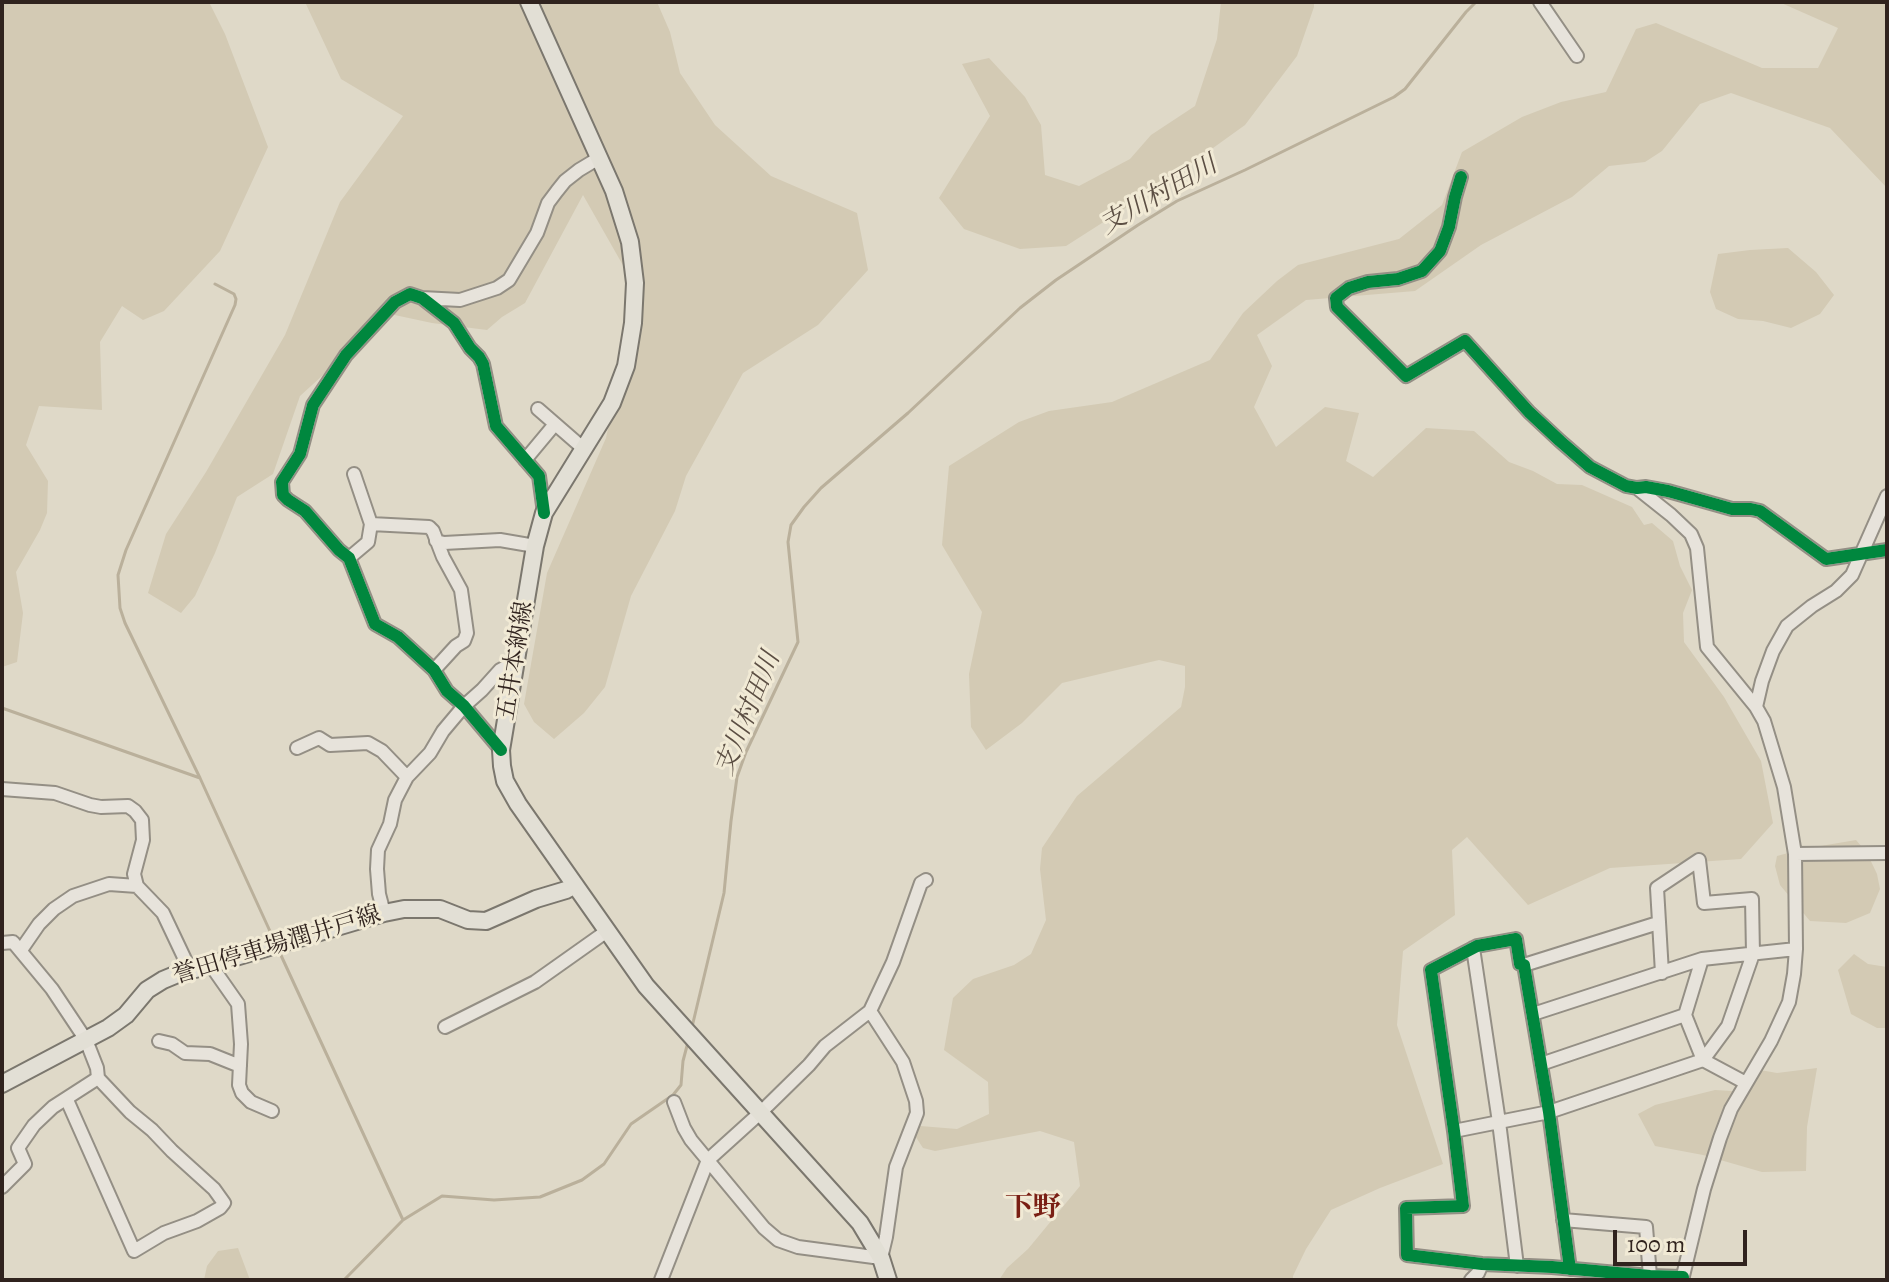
<!DOCTYPE html>
<meta charset="utf-8">
<style>
body{margin:0}
#map{position:relative;width:1889px;height:1282px;overflow:hidden;background:#dfd9c8;font-family:Alegreya,serif}
canvas{display:block}
.frame{position:absolute;inset:0;border:4px solid #30231e;pointer-events:none}
.scale{position:absolute;left:1613px;top:1230px;width:134px;height:36px;box-sizing:border-box;border:4px solid #30231e;border-top:0;padding-left:10px;font-size:24px;line-height:28px;white-space:nowrap;color:#30231e;-webkit-text-stroke:6px #f1ead5;paint-order:stroke}
</style>
<div id="map">
<canvas width="1889" height="1282"></canvas>
<div class="frame"></div>
<div class="scale">100 m</div>
</div>
<script>
const context = document.querySelector('canvas').getContext('2d');
context.lineJoin = 'round';
function paint(path, color) {
  context.fillStyle = color;
  context.fill(path, 'evenodd');
}
function poly(rows) {
  const path = new Path2D();
  for (const r of rows) {
    path.moveTo(r[0], r[1]);
    for (let i = 2; i < r.length; i += 2) path.lineTo(r[i], r[i + 1]);
  }
  return path;
}
function strokePath(path, color, width, dash) {
  context.strokeStyle = color;
  context.lineWidth = width;
  context.lineCap = dash ? 'butt' : 'round';
  context.setLineDash(dash || []);
  context.stroke(path);
}
function label(font, color, halo, rows, align = 'center') {
  context.font = font + ' Alegreya,"Noto Serif JP",serif';
  context.lineWidth = 6;
  context.setLineDash([]);
  context.textBaseline = 'middle';
  context.strokeStyle = halo;
  context.fillStyle = color;
  for (const [text, x, y, turn = 0] of rows) {
    context.save();
    context.translate(x, y);
    context.rotate((+turn || 0) * Math.PI / 180);
    context.textAlign = isNaN(turn) ? turn : align;
    if (halo) context.strokeText(text, 0, 0);
    context.fillText(text, 0, 0);
    context.restore();
  }
}
paint(poly([
 [2,2,209,2,225,34,268,147,220,251,164,311,143,320,122,306,100,342,102,410,39,406,26,445,48,481,47,513,40,530,16,572,23,613,17,662,2,667],
 [305,2,657,2,670,32,680,73,715,125,771,176,857,213,868,270,818,325,743,373,686,476,675,511,631,596,605,687,584,713,554,739,534,722,524,704,547,573,606,438,637,290,583,195,525,303,502,317,487,330,432,323,390,314,300,396,273,474,237,497,215,553,195,596,181,613,148,593,166,534,206,472,285,335,340,202,403,116,341,79],
 [1221,2,1314,2,1314,7,1297,56,1245,125,1163,184,1066,246,1020,249,964,229,939,198,990,116,962,64,989,58,1025,97,1041,125,1045,175,1079,186,1130,159,1151,135,1195,106,1217,39],
 [1779,2,1887,2,1887,188,1830,128,1731,93,1700,104,1662,151,1645,162,1609,166,1572,197,1481,245,1415,291,1306,300,1257,335,1272,366,1254,407,1276,447,1325,407,1359,413,1346,461,1373,477,1426,428,1474,431,1509,462,1533,471,1557,484,1582,485,1632,507,1644,525,1652,523,1673,541,1680,566,1692,590,1683,613,1684,642,1724,697,1761,761,1773,823,1741,859,1610,868,1528,905,1467,837,1452,850,1455,915,1403,951,1397,1025,1443,1164,1380,1188,1331,1210,1306,1249,1293,1276,1293,1280,999,1280,1007,1268,1028,1249,1080,1186,1074,1142,1040,1131,935,1151,923,1148,908,1125,957,1129,989,1114,988,1082,944,1050,953,998,973,979,1014,965,1031,954,1046,920,1040,869,1042,848,1077,796,1181,707,1185,687,1185,666,1159,660,1062,683,1022,723,986,750,971,727,969,674,982,612,942,545,949,466,1019,422,1049,411,1112,402,1210,360,1243,313,1277,281,1298,265,1399,239,1442,205,1462,152,1522,117,1561,102,1606,92,1636,29,1656,23,1762,68,1818,68,1838,28],
 [1788,248,1816,272,1834,295,1820,314,1791,328,1763,321,1738,319,1716,309,1710,292,1718,254,1750,250],
 [1856,840,1867,853,1877,874,1880,889,1870,913,1846,923,1810,921,1780,885,1775,866,1777,856,1803,849],
 [1854,954,1868,964,1887,967,1887,1028,1877,1028,1851,1014,1838,970],
 [1817,1068,1807,1127,1806,1171,1762,1172,1703,1155,1655,1146,1638,1114,1655,1105,1715,1090,1748,1092,1760,1070,1777,1073],
 [238,1248,250,1280,204,1280,207,1266,218,1251]
]), '#d3cab4');
strokePath(poly([
 [2,708,200,778,274,940],
 [200,778,125,623,120,608,118,575,126,550,235,305,236,299,234,294,215,284],
 [279,951,403,1220],
 [692,1027,724,893,731,821,737,777,746,752,798,642,788,542,791,525,804,507,821,488,908,413,1020,308,1056,280,1138,225,1177,201,1245,170,1394,97,1405,89,1466,12,1476,2],
 [344,1280,403,1220,442,1196,494,1200,540,1197,582,1180,604,1164,631,1124,673,1095,681,1085,683,1061,688,1042]
]), '#bab09b', 3);
const minor = poly([
 [1540,2,1577,56],
 [1461,177,1455,197,1449,227,1440,251,1422,271,1398,279,1368,282,1349,288,1336,298,1337,307,1406,376,1465,341,1529,412,1560,441,1590,467,1626,486,1637,488,1646,487,1668,491,1732,509,1751,509,1760,511,1826,559,1887,550],
 [422,298,460,300,497,288,509,280,537,233,548,203,557,191,565,181,579,170,599,158],
 [538,409,584,449],
 [525,460,555,424],
 [1637,488,1671,515,1691,534,1697,548,1707,647,1756,707,1764,721,1784,787,1795,854,1796,949,1794,974,1789,1002,1771,1041,1731,1109,1720,1138,1704,1189,1682,1280],
 [371,524,429,527,433,531,443,557,461,590,467,633,464,641,456,646,434,670],
 [436,541,444,543,500,540,535,546],
 [349,558,368,542,371,524,354,474],
 [1756,707,1762,681,1773,651,1787,626,1812,606,1836,591,1852,575,1887,496],
 [297,748,319,738,330,745,368,743,382,751,407,777],
 [501,750,464,706,447,691,434,670,398,637,375,624,349,558,339,550,305,511,288,500,283,495,282,482,300,454,313,405,346,355,395,302,410,294,422,298,454,323,470,348,479,357,483,364,496,426,539,476,544,513],
 [2,789,55,793,90,805,101,807,128,806,135,811,142,820,143,840,134,874,137,886,163,913,190,970],
 [1795,854,1887,853],
 [384,913,379,894,377,869,378,850,390,824,395,800,407,777,430,753,443,731,464,706,482,690,500,670,515,662],
 [2,943,13,942,52,989,86,1040,97,1068,98,1078,53,1107,34,1125,18,1148,25,1164,2,1187],
 [1473,948,1499,1122,1517,1266],
 [21,950,39,924,54,909,73,896,109,884,137,886],
 [1702,959,1685,1015,1703,1060,1746,1083],
 [210,964,238,1004,241,1044,239,1085,242,1093,251,1102,272,1111],
 [1524,965,1658,923],
 [1533,1014,1702,959,1796,949],
 [445,1027,535,982,607,931],
 [159,1041,172,1044,185,1053,210,1054,240,1066],
 [1541,1064,1685,1015],
 [67,1100,134,1251,164,1233,197,1221,220,1208,224,1203,214,1189,172,1151,152,1130,130,1112,98,1078],
 [674,1102,684,1128,691,1140,764,1228,778,1240,798,1247,881,1258,886,1237,896,1167,917,1113,916,1101,903,1062,870,1011],
 [1454,1131,1549,1112,1703,1060,1728,1026,1753,954,1752,899,1704,903,1699,860,1657,888,1662,973],
 [1563,1220,1646,1227,1650,1276],
 [1570,1269,1549,1112,1524,965,1520,964,1516,939,1477,946,1431,970,1454,1131,1463,1206,1406,1208,1407,1255,1482,1264,1552,1267,1650,1276,1683,1277],
 [661,1280,708,1160,760,1113,809,1065,825,1046,870,1011,893,962,921,883,926,880],
 [1471,1280,1478,1273,1482,1264]
]);
const major = poly([
 [529,2,614,191,630,242,635,283,633,323,626,366,612,403,544,513,535,546,501,750,502,766,505,781,518,804,646,986,860,1223,881,1258,888,1280],
 [2,1084,108,1028,126,1015,147,990,163,980,175,975,384,913,404,909,440,909,468,920,486,921,536,899,566,890,575,885]
]);
strokePath(minor, '#948f85', 16);
strokePath(major, '#7b776e', 20);
strokePath(minor, '#e7e3db', 12);
strokePath(major, '#e2dfd5', 16);
strokePath(poly([
 [1461,177,1455,197,1449,227,1440,251,1422,271,1398,279,1368,282,1349,288,1336,298,1337,307,1406,376,1465,341,1529,412,1560,441,1590,467,1626,486,1637,488,1646,487,1668,491,1732,509,1751,509,1760,511,1826,559,1887,550],
 [501,750,464,706,447,691,434,670,398,637,375,624,349,558,339,550,305,511,288,500,283,495,282,482,300,454,313,405,346,355,395,302,410,294,422,298,454,323,470,348,479,357,483,364,496,426,539,476,544,513],
 [1570,1269,1549,1112,1524,965,1520,964,1516,939,1477,946,1431,970,1454,1131,1463,1206,1406,1208,1407,1255,1482,1264,1552,1267,1650,1276,1683,1277,1682,1280]
]), '#00873e', 12);
label('24px', '#30231e', '#f1ead5', [
 ["五井本納線",516,661,-81],
 ["誉田停車場潤井戸線",277,946,-17]
]);
label('italic 26px', '#5b4e43', '#f1ead5', [
 ["支川村田川",1159,196,-30],
 ["支川村田川",749,714,-68]
]);
label('bold 28px', '#7a1f14', '#f1ead5', [
 ["下野",1033,1209]
]);
</script>
